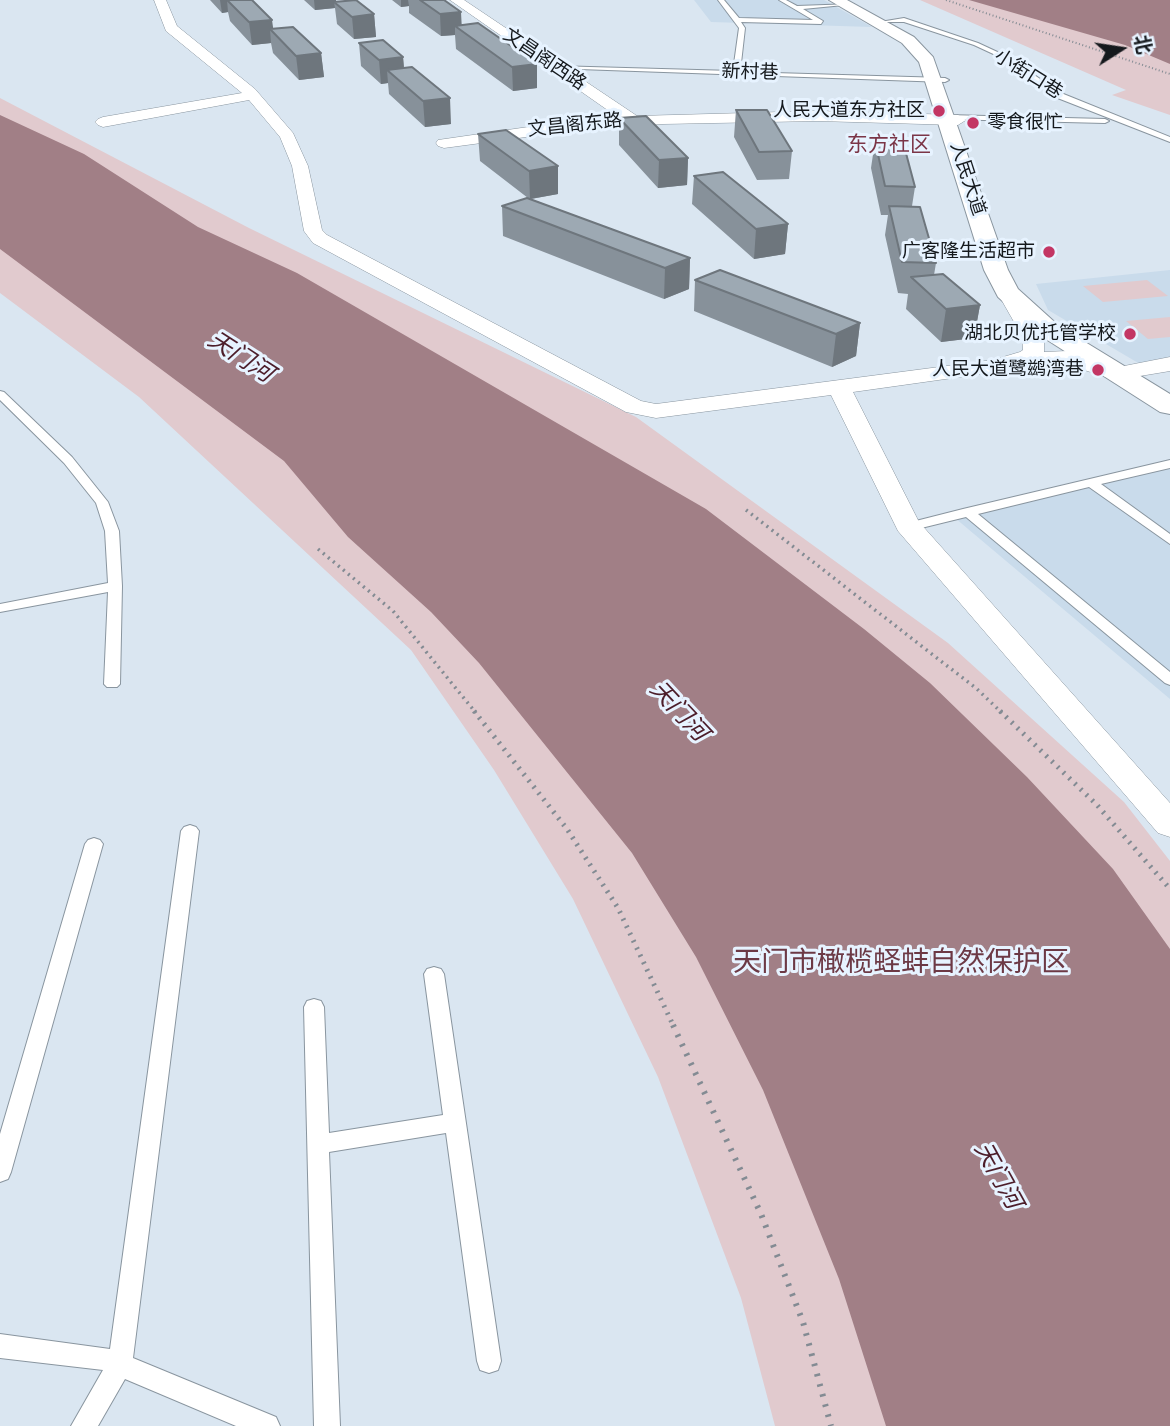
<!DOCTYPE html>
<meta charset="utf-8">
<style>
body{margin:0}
#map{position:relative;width:1170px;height:1426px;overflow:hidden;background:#dae6f1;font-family:"Sofia Sans Condensed","Noto Sans SC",sans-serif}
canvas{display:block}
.north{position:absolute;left:1086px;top:14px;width:70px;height:70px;-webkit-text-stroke:5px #e7f3ff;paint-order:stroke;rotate:78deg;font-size:19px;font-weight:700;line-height:28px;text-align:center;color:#15191d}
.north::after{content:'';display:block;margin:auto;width:24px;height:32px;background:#15191d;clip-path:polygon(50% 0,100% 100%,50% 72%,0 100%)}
</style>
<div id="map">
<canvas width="1170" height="1426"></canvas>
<div class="north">北</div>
</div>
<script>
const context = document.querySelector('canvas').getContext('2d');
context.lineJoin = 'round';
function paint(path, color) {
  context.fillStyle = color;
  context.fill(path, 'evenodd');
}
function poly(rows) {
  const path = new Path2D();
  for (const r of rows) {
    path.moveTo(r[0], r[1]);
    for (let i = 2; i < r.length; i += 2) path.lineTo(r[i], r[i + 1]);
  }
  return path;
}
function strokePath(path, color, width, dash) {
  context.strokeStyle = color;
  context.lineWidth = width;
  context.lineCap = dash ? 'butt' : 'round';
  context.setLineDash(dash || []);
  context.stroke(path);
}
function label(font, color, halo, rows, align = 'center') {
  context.font = font + ' "Sofia Sans Condensed","Noto Sans SC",sans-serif';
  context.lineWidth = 6;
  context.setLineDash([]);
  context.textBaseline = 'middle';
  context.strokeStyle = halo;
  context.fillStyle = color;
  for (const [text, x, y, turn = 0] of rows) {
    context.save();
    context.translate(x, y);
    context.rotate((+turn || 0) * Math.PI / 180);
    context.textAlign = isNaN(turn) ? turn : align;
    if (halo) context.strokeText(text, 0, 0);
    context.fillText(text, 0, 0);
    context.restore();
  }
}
paint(poly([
 [694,0,824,0,872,27,711,22],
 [1170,270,1170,359,1140,364,1048,310,1036,284],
 [1170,467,1170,699,955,518]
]), '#c9dbeb');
paint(poly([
 [920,0,1170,0,1170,115,1112,95,1126,90],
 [0,98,249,228,636,417,948,643,1124,802,1170,861,1170,1426,775,1426,741,1298,658,1077,573,899,494,770,411,650,139,397,0,293],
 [1147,280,1168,296,1103,302,1083,286],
 [1170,317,1170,337,1148,339,1126,321]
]), '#e1cace');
paint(poly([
 [969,0,1170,0,1170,64,1125,45],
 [0,115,84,154,198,227,297,273,706,509,864,629,930,683,1027,777,1113,869,1170,949,1170,1426,886,1426,839,1279,763,1090,696,957,632,853,479,663,431,612,348,537,284,461,0,249]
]), '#a17f86');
const lane = poly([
 [718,0,724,0,739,18,813,20,779,0,786,0,797,6,854,4,803,9,823,21,821,24,741,22,745,28,740,72,945,78,949,80,945,82,551,68,554,66,733,71,739,28,718,0],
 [904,18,978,43,1006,56,1061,93,1170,137,1170,142,1055,97,1002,58,974,45,904,22,880,22,904,18],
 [947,115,1105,119,1109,121,1105,123,944,119,947,115],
 [0,391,4,392,72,457,108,502,119,531,122,586,120,684,117,687,107,687,104,684,108,592,0,612,0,604,108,583,105,531,96,503,64,463,0,400,0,391],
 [1170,460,1170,468,1101,484,1170,534,1170,544,1089,487,978,514,1170,672,1170,685,1165,683,966,517,909,531,902,527,904,524,963,509,1170,460],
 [190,825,196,827,199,831,133,1358,276,1417,280,1426,236,1426,125,1379,98,1426,71,1426,103,1370,0,1358,0,1334,110,1349,181,831,184,827,190,825],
 [94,838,100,840,103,844,11,1172,8,1179,0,1182,0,1134,85,844,88,840,94,838],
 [434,967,441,969,444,974,501,1361,498,1370,489,1373,480,1370,477,1361,446,1133,329,1152,340,1426,314,1426,304,1007,307,1001,314,999,321,1001,324,1007,329,1133,443,1115,424,974,427,969,434,967]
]);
const street = poly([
 [154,0,166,0,177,26,255,89,293,133,308,166,322,230,327,235,641,401,656,404,993,360,1020,352,1023,350,1022,336,997,292,1000,288,1007,286,1014,288,1044,336,1044,352,1067,351,1119,367,1170,357,1170,371,1116,380,1065,364,1052,364,853,392,919,522,1170,803,1170,837,1158,833,898,531,831,395,656,418,626,412,313,243,304,231,292,166,280,137,249,100,103,127,98,125,95,122,98,119,103,117,242,93,166,31,154,0],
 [450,0,464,0,637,116,818,111,958,115,966,120,958,125,818,121,663,124,563,132,444,148,438,146,436,143,438,140,563,122,619,118,450,0]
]);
const secondary = poly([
 [829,0,847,0,914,37,933,57,1008,270,1018,289,1059,326,1170,394,1170,414,1160,412,1041,336,998,297,984,270,919,62,902,43,829,0]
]);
strokePath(lane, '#89959f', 2);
strokePath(street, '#89959f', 1);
strokePath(secondary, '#89959f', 2);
strokePath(poly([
 [946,0,1170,74]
]), '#838b93', 2, [1, 2.5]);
strokePath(poly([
 [746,510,977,689,1002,713],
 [318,549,393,611,476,713]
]), '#838b93', 3.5, [2, 4.5]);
strokePath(poly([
 [474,711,567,829,618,908,674,1027],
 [1000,711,1097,805,1170,889]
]), '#838b93', 5, [2, 6]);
strokePath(poly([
 [673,1025,761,1214,803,1322,831,1426]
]), '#838b93', 6, [2.5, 8]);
paint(lane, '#fff');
paint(street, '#fff');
paint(secondary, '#fff');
paint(poly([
 [210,0,252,0,273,29,321,53,324,77,299,80,273,53,271,43,252,45,230,21,228,12,222,13],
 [304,0,336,0,336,2,374,14,376,37,354,39,337,24,335,8,315,10],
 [392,0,444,0,462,25,537,64,537,88,513,91,456,49,455,35,441,36,409,13,409,6,401,7],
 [359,43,403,57,404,68,451,124,425,127,389,94,388,83,381,84,361,66],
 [736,110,792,151,789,179,757,180,734,137],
 [619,118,688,158,687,185,658,188,619,145],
 [506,130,558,194,531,199,690,258,689,289,664,299,503,236,502,206,528,198,480,161,478,134],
 [875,141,915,187,912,206,936,263,934,275,980,305,974,338,941,342,906,309,908,294,898,293,885,235,888,215,881,215,871,168],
 [694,176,788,224,785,254,754,259,692,204],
 [695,280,860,323,856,356,832,367,694,311]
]), '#87919a');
paint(poly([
 [220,0,227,0,228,12,222,13],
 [314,0,336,0,336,4,334,2,335,8,315,10],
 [401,0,408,0,409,6,401,7],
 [461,12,462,31,455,26,455,35,441,36,440,14],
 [374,14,376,37,354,39,352,17],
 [272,20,274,34,270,29,271,43,252,45,249,22],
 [321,53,324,77,299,80,296,56],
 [403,57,405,81,387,70,388,83,381,84,379,60],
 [537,64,537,88,513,91,512,67],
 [450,98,451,124,425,127,423,101],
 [688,158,687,185,658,188,659,160],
 [558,166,558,194,530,199,529,171],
 [788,224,785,254,754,259,756,229],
 [690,258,689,289,664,299,665,268],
 [980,305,974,338,941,342,946,309],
 [860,323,856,356,832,367,836,334]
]), '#6e767d');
const building = poly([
 [227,0,252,0,272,20,249,22,227,0],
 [356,0,374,14,352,17,334,2,356,0],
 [420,0,444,0,461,12,440,14,420,0],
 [478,23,537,64,512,67,455,26,478,23],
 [293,27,321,53,296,56,270,29,293,27],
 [383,40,403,57,379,60,359,43,383,40],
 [412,67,450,98,423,101,387,70,412,67],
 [736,110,767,110,792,151,759,152,736,110],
 [646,116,688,158,659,160,619,118,646,116],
 [506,130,558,166,529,171,478,134,506,130],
 [875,141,903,142,915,187,885,186,875,141],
 [723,172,788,224,756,229,694,176,723,172],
 [527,198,690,258,665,268,502,206,527,198],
 [889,206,920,207,936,263,902,262,889,206],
 [720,270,860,323,836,334,695,280,720,270],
 [943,274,980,305,946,309,911,277,943,274]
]);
paint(building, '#9da9b3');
strokePath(building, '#6e767d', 2);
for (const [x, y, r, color] of [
 [939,111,7,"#c33664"],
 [973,123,7,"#c33664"],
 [1049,252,7,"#c33664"],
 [1130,334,7,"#c33664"],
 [1098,370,7,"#c33664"]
]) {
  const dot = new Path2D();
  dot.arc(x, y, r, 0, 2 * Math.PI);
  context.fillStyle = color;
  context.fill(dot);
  strokePath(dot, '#e7f3ff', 2.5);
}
label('19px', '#15191d', '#e7f3ff', [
 ["文昌阁西路",544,60,34],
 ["新村巷",750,73,2],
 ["小街口巷",1028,75,32],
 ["文昌阁东路",575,126,-6],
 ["人民大道",967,179,72]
]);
label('19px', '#15191d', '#e7f3ff', [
 ["人民大道东方社区",925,111],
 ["零食很忙",987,123,"left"],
 ["广客隆生活超市",1035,252],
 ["湖北贝优托管学校",1116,334],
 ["人民大道鹭鹚湾巷",1084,370]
], 'right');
label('21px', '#7b3547', '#e7f3ff', [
 ["东方社区",889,146]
]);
label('italic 24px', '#4c1d2a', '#e7f3ff', [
 ["天门河",240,358,33],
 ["天门河",678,712,47],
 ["天门河",997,1176,61]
]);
label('28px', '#6c3945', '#e7f3ff', [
 ["天门市橄榄蛏蚌自然保护区",901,964]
]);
</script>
